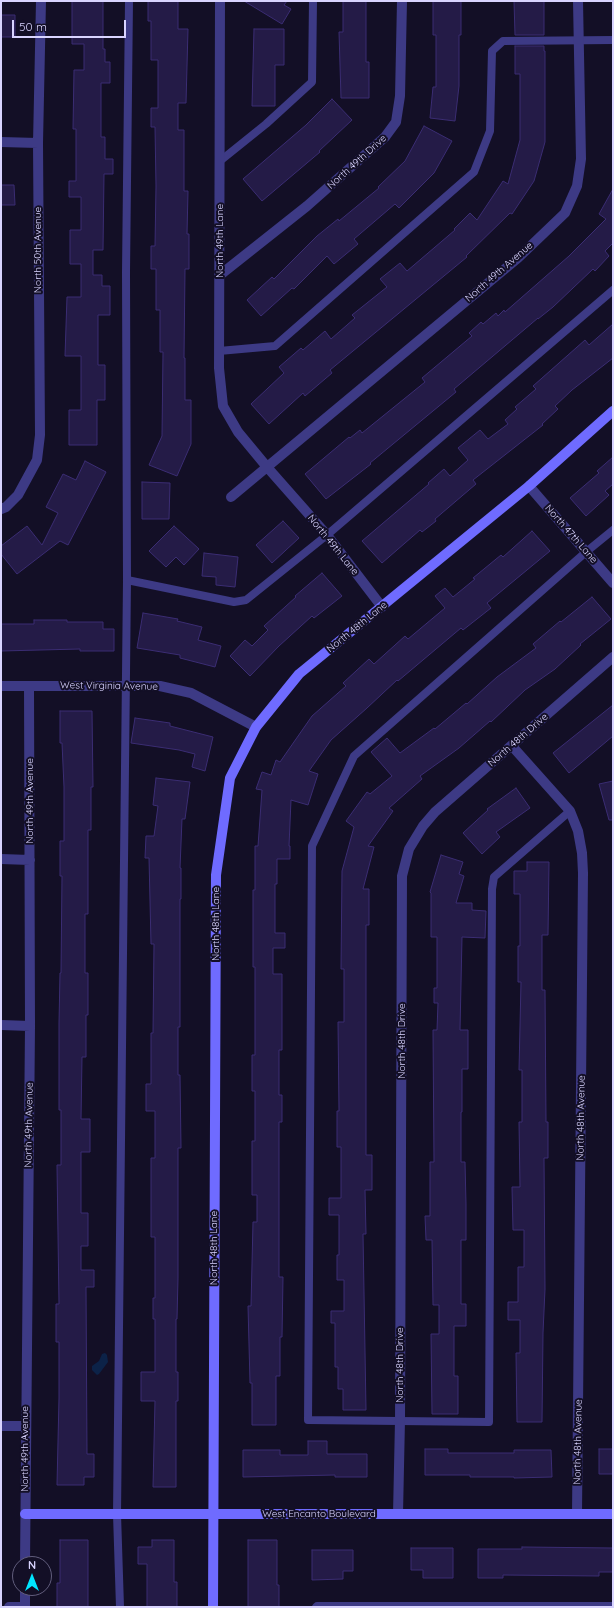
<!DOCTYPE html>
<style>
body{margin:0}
#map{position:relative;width:614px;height:1608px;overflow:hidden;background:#130f26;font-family:Quicksand,sans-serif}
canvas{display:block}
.frame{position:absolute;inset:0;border:2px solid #d9d4ff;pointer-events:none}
.north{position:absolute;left:12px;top:1556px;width:40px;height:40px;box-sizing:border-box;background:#130f26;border:1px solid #625e7d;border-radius:50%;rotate:0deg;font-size:11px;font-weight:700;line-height:16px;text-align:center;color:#d9d4ff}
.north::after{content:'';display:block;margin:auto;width:14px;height:18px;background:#00e5ff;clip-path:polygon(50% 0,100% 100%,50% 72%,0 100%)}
.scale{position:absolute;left:12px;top:20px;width:114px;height:18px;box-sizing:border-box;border:2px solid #d9d4ff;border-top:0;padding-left:5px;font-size:12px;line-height:14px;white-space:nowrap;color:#d9d4ff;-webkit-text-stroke:3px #130f26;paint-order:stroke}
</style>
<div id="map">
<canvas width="614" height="1608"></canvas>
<div class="frame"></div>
<div class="north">N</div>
<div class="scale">50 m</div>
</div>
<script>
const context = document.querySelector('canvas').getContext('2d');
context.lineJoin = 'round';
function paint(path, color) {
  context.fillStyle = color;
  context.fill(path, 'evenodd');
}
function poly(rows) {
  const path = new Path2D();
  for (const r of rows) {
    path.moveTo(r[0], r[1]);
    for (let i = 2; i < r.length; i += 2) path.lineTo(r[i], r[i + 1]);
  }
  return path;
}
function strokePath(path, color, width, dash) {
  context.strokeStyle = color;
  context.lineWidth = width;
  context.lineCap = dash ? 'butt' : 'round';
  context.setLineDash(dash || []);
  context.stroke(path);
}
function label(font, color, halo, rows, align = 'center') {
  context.font = font + ' Quicksand,sans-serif';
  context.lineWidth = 4;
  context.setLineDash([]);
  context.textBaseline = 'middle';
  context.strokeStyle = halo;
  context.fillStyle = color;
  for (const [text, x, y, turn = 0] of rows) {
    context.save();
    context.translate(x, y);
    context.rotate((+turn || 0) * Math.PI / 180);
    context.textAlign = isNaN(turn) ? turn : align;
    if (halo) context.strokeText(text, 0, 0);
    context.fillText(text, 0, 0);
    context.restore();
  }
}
paint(poly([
 [105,1353,107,1355,108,1362,99,1374,97,1375,92,1370,92,1366,99,1361,102,1354]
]), '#0c2248');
const building = poly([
 [72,1,103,1,103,49,105,49,105,62,110,62,110,83,101,83,101,137,105,137,105,159,113,159,113,174,104,174,103,250,93,250,93,275,102,275,102,286,110,286,110,315,98,315,98,365,105,365,105,400,97,400,97,445,69,445,69,410,81,410,81,356,65,356,67,297,81,297,81,264,70,264,70,230,81,230,81,197,69,197,69,181,76,181,76,129,73,129,74,70,84,70,84,44,72,44,72,1],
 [148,1,178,1,178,29,188,29,186,103,178,103,178,130,184,130,184,191,188,191,187,234,189,234,189,269,185,269,184,358,185,358,185,400,191,400,191,444,177,476,149,465,162,436,163,352,160,352,160,310,156,310,156,269,151,269,151,246,155,246,156,186,155,127,151,127,151,108,158,108,158,60,151,60,151,21,148,21,148,1],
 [244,1,287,1,284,5,291,9,282,24,244,1],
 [343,1,366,1,366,62,369,62,369,98,341,98,339,32,343,32,343,1],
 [433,1,461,1,461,35,459,35,459,86,455,121,430,118,433,87,436,87,436,35,433,35,433,1],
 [514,1,544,1,544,35,515,35,514,1],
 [1,15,15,15,15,37,1,37,1,15],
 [254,29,284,29,284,65,275,65,275,106,252,106,254,29],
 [515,46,544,46,544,51,545,51,545,142,534,181,512,214,510,213,466,256,467,257,330,370,332,373,305,396,303,393,269,424,251,404,284,373,279,367,301,348,303,350,325,331,331,339,355,318,352,315,387,287,380,279,400,263,407,271,455,230,454,229,470,213,477,220,503,181,508,184,520,140,520,74,515,74,515,46],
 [332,99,352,120,319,151,320,152,262,201,243,179,306,125,332,99],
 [424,126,452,141,434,173,399,208,395,204,354,239,358,244,334,264,327,256,294,289,292,288,261,316,247,300,272,277,274,279,317,236,338,219,339,221,379,188,378,187,405,161,424,126],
 [1,185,14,185,15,205,1,205,1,185],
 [613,189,613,243,605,251,609,256,595,271,593,269,553,307,538,319,538,318,454,389,456,392,370,463,371,464,326,499,305,474,349,437,350,438,360,430,362,433,425,382,422,378,472,336,469,333,481,322,483,324,496,313,498,316,504,310,505,312,569,256,606,219,599,214,613,189],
 [613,324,613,358,572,390,555,406,558,409,542,424,543,425,473,480,476,484,435,519,436,521,422,532,420,530,382,563,362,541,429,484,428,483,444,469,450,476,468,460,458,448,480,430,488,439,508,424,505,420,517,409,515,407,536,389,533,386,585,340,589,345,613,324],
 [613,457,613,484,605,491,609,495,586,516,570,498,599,473,597,471,613,457],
 [85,461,106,472,68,545,60,541,17,574,1,554,1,546,27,526,42,545,58,513,46,507,63,474,76,480,85,461],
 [142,482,170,483,169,519,142,519,142,482],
 [283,521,299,538,272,563,256,545,283,521],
 [174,526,199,549,184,565,176,557,166,567,149,551,174,526],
 [532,531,550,551,487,603,491,608,463,630,461,628,398,681,397,680,367,708,331,740,309,771,318,774,308,805,291,800,289,846,290,846,290,859,277,859,277,884,275,884,275,933,285,933,285,948,273,948,273,974,282,974,282,1050,279,1050,279,1095,282,1095,282,1122,279,1122,279,1277,283,1277,282,1337,280,1337,280,1376,276,1376,276,1425,252,1425,252,1383,250,1383,248,1306,251,1306,253,1222,257,1222,257,1195,252,1195,252,1141,255,1141,255,1091,252,1091,252,1055,255,1055,255,967,253,967,253,890,255,890,255,846,258,846,262,790,256,789,262,772,271,775,276,760,280,762,312,716,346,686,343,683,369,659,374,664,405,636,408,639,445,608,435,596,445,588,453,597,475,579,473,578,501,555,503,557,532,531],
 [204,553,238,557,235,587,216,585,216,577,202,576,204,553],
 [322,573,342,596,314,618,312,616,279,646,250,676,230,656,245,640,252,646,268,630,264,626,296,597,295,596,322,573],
 [592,597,611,619,580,644,581,645,555,669,525,690,491,722,490,721,459,748,420,776,422,779,389,808,393,811,368,846,374,847,363,889,369,889,369,925,366,925,366,1155,372,1155,372,1190,365,1190,366,1234,363,1234,366,1410,343,1410,343,1389,338,1389,338,1367,335,1367,335,1323,331,1323,331,1311,344,1311,344,1280,337,1280,337,1255,339,1255,339,1215,329,1215,329,1198,341,1198,341,1147,337,1147,337,1111,339,1111,338,1022,344,1022,344,969,341,969,342,871,354,827,346,821,367,792,370,794,392,776,371,752,387,738,400,753,434,728,435,729,466,703,467,704,497,677,536,648,533,644,560,621,561,622,592,597],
 [143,613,178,619,177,621,202,627,198,640,221,646,215,667,180,658,180,655,137,648,143,613],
 [34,620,67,620,67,622,103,622,103,629,114,629,114,651,80,651,80,649,1,651,1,624,34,624,34,620],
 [613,705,613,736,569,773,553,753,613,705],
 [60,711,92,711,93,787,91,787,91,830,88,830,88,914,85,914,85,973,88,973,88,1015,86,1015,86,1057,82,1057,81,1119,90,1119,90,1152,81,1152,81,1213,88,1213,88,1246,81,1246,81,1270,94,1270,94,1287,86,1287,87,1454,94,1454,94,1477,84,1477,84,1485,57,1485,59,1398,59,1342,56,1342,56,1304,59,1304,57,1165,61,1165,61,1110,59,1110,59,1023,60,973,61,973,62,876,60,876,60,841,64,841,64,787,62,743,60,743,60,711],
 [135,718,170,723,170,726,213,737,205,771,192,767,195,754,179,750,131,743,135,718],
 [156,778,190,782,185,819,182,819,180,868,181,868,181,899,180,899,180,1027,178,1027,178,1075,180,1075,181,1148,178,1148,178,1278,177,1319,176,1319,176,1372,178,1372,178,1401,176,1401,176,1487,153,1487,155,1401,141,1401,141,1372,155,1372,155,1319,153,1319,153,1298,155,1298,155,1237,151,1237,151,1158,155,1158,155,1111,146,1111,146,1084,151,1084,151,1033,153,1033,154,944,151,944,149,858,145,858,146,836,154,836,158,806,153,805,156,778],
 [613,781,613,820,609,820,599,784,613,781],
 [516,788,530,808,496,832,500,837,482,854,463,833,488,810,487,809,516,788],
 [441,855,463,862,459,874,464,876,456,903,472,903,472,910,486,911,485,938,462,937,460,1030,468,1030,468,1069,462,1069,462,1112,461,1112,461,1162,465,1162,466,1204,466,1240,461,1240,461,1304,466,1304,466,1326,454,1326,454,1376,458,1376,458,1414,432,1414,431,1334,439,1334,439,1305,433,1305,432,1240,426,1240,425,1216,430,1216,430,1162,434,1162,433,1030,437,1030,438,1003,434,1003,434,988,437,988,437,937,431,937,431,893,430,892,441,855],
 [527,862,549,862,548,935,542,935,542,990,545,990,546,1122,548,1122,548,1158,544,1158,545,1289,543,1333,542,1422,517,1422,516,1353,520,1353,520,1320,508,1320,508,1302,518,1302,518,1267,524,1267,524,1230,513,1230,512,1187,520,1187,519,1122,522,1122,522,1070,519,1070,521,982,518,982,518,946,520,946,520,894,514,894,514,871,527,871,527,862],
 [308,1441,327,1441,327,1454,367,1454,367,1477,335,1477,335,1475,243,1477,243,1450,280,1450,280,1455,308,1455,308,1441],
 [425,1449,448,1449,448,1453,514,1453,514,1450,551,1450,552,1477,514,1478,514,1477,470,1477,470,1475,425,1475,425,1449],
 [599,1449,613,1449,613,1474,599,1474,599,1449],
 [60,1540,88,1540,88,1607,57,1607,57,1583,60,1583,60,1540],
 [152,1540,174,1540,174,1582,177,1582,177,1607,147,1607,147,1564,138,1564,138,1547,152,1547,152,1540],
 [248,1540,277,1540,277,1585,279,1585,279,1607,248,1607,248,1540],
 [522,1547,613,1548,613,1572,599,1572,599,1576,503,1575,503,1578,478,1578,478,1549,522,1549,522,1547],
 [411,1548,453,1548,453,1578,423,1578,423,1570,411,1570,411,1548],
 [312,1550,353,1550,353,1571,343,1571,343,1579,312,1580,312,1550]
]);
paint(building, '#241b47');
strokePath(building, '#3b2d73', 1);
strokePath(poly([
 [220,161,266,124,312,82,313,1],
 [219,351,275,346,474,172,490,131,492,51,503,41,613,40],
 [127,580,234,602,246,600,327,535,613,290],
 [570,811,494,877,492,889,489,1422,308,1420,312,846,354,756,586,552,613,530],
 [120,1607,117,1514,127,580,126,272,129,1],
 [316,1607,317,1606,613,1606]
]), '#3d3a85', 8);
strokePath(poly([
 [220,1,219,368,223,406,238,432,267,467,327,535,382,607],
 [1,142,38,143],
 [220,275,307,206,385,137,396,122,400,96,402,1],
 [529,486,613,583],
 [231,497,518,258,565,213,577,186,581,159,578,1],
 [1,509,6,507,18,495,37,460,40,435,38,143,41,1],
 [1,686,160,686,191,693,256,727],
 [512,746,570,811,578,831,582,853,583,873,577,1514],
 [1,859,30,860],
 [1,1025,30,1026],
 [1,1426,25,1426],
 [398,1514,400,1420,402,876,409,849,423,826,435,812,613,657],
 [25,1564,30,1026,29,686],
 [25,1588,25,1607],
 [9,1607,25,1607]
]), '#3d3a85', 10);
strokePath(poly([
 [25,1514,613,1514],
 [213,1607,216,875,230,778,256,727,299,674,529,486,613,411]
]), '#6f6bff', 10);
label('10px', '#d9d4ff', '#130f26', [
 ["North 49th Drive",357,162,-42],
 ["North 49th Lane",220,241,-90],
 ["North 50th Avenue",38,250,-90],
 ["North 49th Avenue",499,272,-41],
 ["North 47th Lane",571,534,49],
 ["North 49th Lane",333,545,51],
 ["North 48th Lane",357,627,-39],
 ["West Virginia Avenue",109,686,1],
 ["North 48th Drive",518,740,-41],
 ["North 49th Avenue",30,801,-90],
 ["North 48th Lane",216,924,-90],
 ["North 48th Drive",402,1041,-90],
 ["North 48th Avenue",581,1118,-89],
 ["North 49th Avenue",29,1125,-89],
 ["North 48th Lane",214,1248,-90],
 ["North 48th Drive",400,1365,-90],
 ["North 48th Avenue",578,1442,-89],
 ["North 49th Avenue",25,1449,-90],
 ["West Encanto Boulevard",319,1514]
]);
</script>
